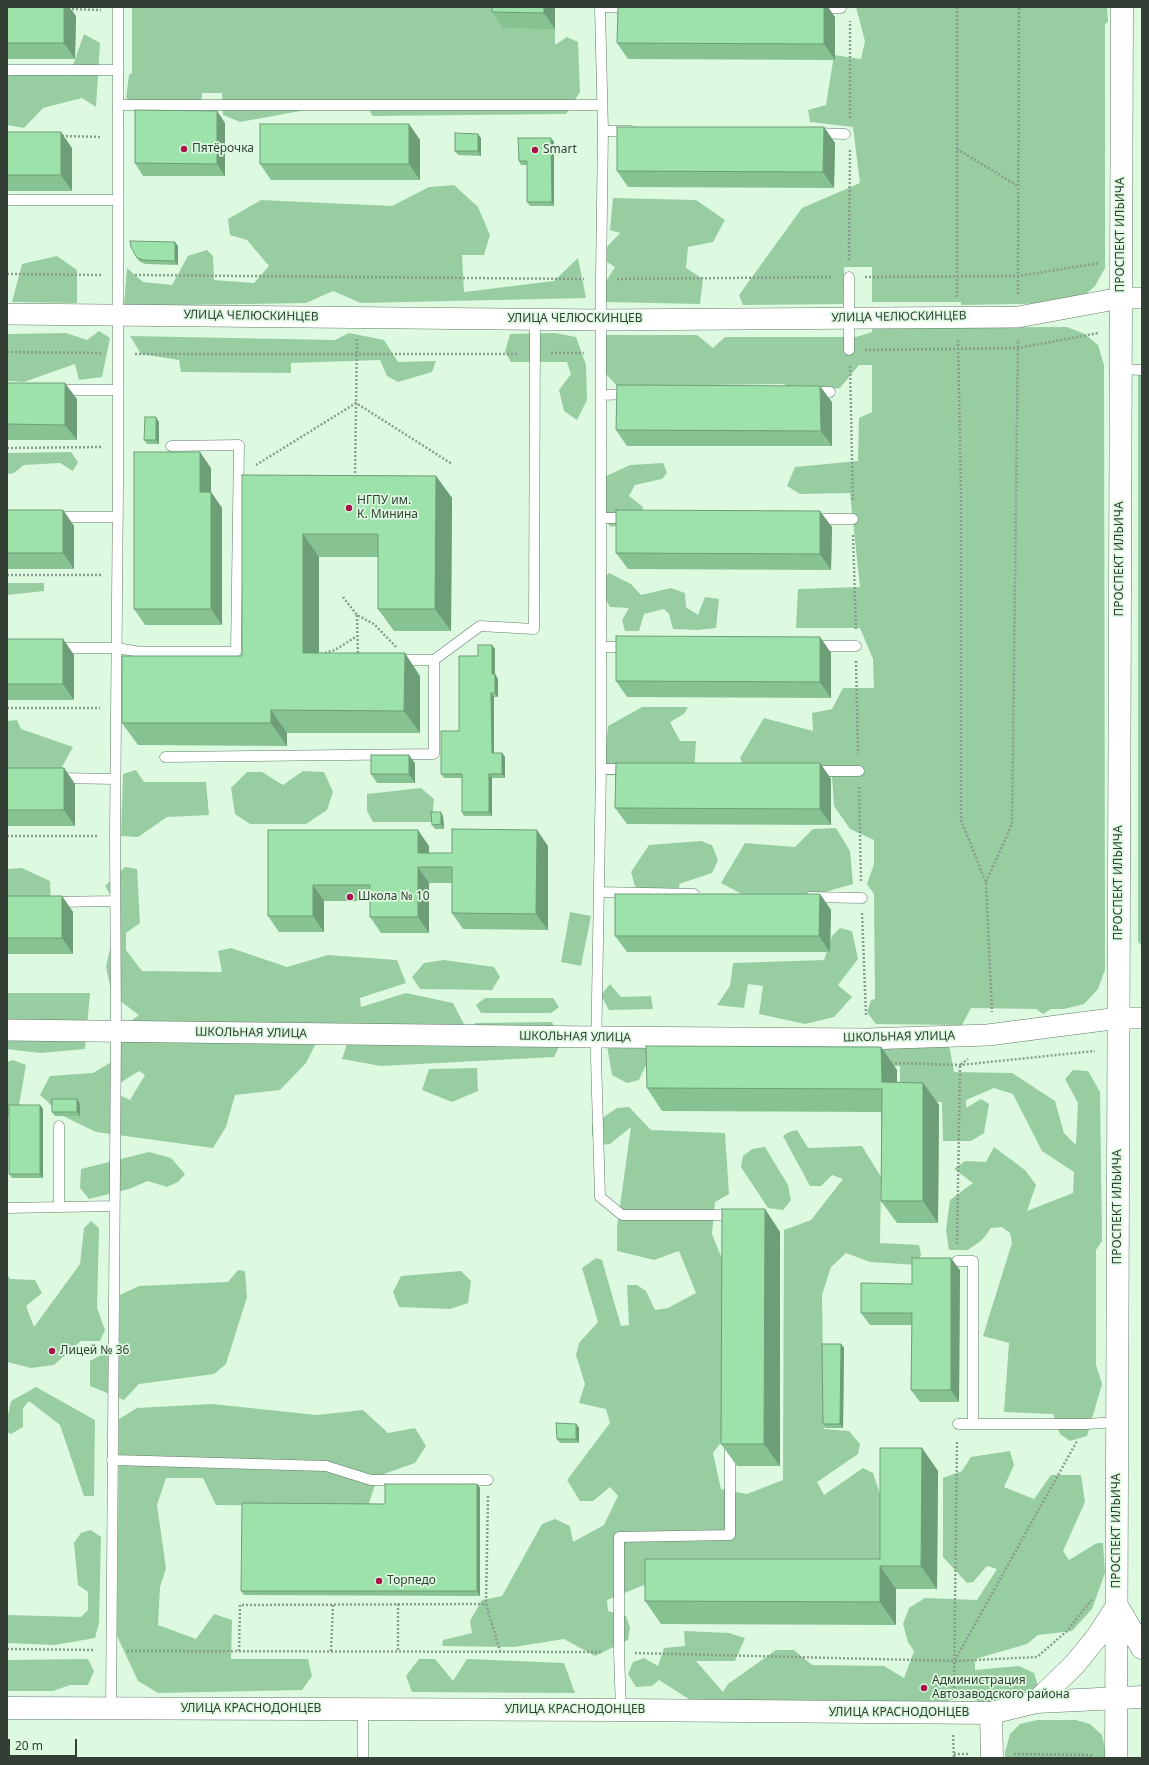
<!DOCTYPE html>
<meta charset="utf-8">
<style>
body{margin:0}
#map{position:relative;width:1149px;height:1765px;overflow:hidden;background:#ddfae1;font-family:"Noto Sans",sans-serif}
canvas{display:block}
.frame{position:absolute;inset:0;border:8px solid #333f35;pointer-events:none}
.scale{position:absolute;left:8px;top:1739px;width:69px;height:18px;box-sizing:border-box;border:2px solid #333f35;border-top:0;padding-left:5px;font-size:12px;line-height:14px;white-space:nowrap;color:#333f35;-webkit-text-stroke:3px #ddfae1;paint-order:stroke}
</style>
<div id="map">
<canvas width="1149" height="1765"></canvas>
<div class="frame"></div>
<div class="scale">20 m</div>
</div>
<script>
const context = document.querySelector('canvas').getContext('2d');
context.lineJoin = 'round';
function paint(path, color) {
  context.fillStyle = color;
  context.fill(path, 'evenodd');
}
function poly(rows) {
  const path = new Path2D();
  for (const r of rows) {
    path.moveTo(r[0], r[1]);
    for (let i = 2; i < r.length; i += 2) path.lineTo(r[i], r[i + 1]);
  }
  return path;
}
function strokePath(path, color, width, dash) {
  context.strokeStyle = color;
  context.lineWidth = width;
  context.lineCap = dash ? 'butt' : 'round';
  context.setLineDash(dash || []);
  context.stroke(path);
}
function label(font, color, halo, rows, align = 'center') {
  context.font = font + ' "Noto Sans",sans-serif';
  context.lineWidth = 3.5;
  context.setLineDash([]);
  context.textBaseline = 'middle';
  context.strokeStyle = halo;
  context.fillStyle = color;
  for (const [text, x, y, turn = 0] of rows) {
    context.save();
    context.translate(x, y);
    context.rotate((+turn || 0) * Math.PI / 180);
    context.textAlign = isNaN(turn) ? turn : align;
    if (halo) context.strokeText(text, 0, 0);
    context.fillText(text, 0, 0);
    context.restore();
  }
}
paint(poly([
 [132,7,555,7,555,45,567,37,578,42,580,92,566,114,373,116,361,100,240,122,223,115,222,93,202,93,201,111,155,118,126,98,129,75,132,73],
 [856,7,1107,7,1108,22,1105,24,1105,268,1095,286,1085,295,1068,303,961,305,961,302,872,302,872,267,844,267,843,304,743,305,739,295,802,208,860,183,853,127,810,122,808,110,826,105,834,55,861,59,865,41],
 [84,34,100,43,96,107,82,98,43,108,24,128,7,125,7,76,44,67,69,76],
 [454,185,478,207,490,235,484,255,462,255,464,292,554,281,578,258,586,298,361,303,333,291,306,303,124,306,127,268,143,282,172,285,188,256,207,250,213,256,214,280,254,283,269,266,247,240,230,235,228,219,261,200,392,206,429,187],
 [613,198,696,200,725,220,713,242,688,247,686,268,703,279,700,304,606,302,604,284,615,267,607,262,606,248,620,233,610,230],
 [57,256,77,270,77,303,12,302,22,264],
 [1067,327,1085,334,1098,345,1104,365,1105,970,1098,989,1084,1004,1064,1009,1051,1009,1043,1014,1036,1009,971,1008,962,1025,876,1024,867,1012,871,1000,875,999,874,894,867,884,874,864,874,840,850,829,834,806,832,777,747,774,740,758,764,718,813,731,812,713,832,709,843,688,874,688,873,659,860,628,796,628,798,589,860,587,850,493,800,494,787,486,795,467,858,461,859,418,872,412,872,365,859,365,840,388,797,392,784,384,617,386,605,373,604,335,697,335,713,348,725,337,856,337,872,332,872,328],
 [99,331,110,338,102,377,79,380,75,364,24,382,7,381,7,334,66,333,87,340],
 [349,333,384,340,398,362,436,361,432,372,398,382,387,376,380,360,291,363,291,373,181,372,179,360,141,354,130,336,335,340],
 [555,333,576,337,586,365,587,400,577,420,564,411,559,390,571,374,567,362,511,362,505,352,510,334],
 [1138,375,1142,375,1142,947,1138,941],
 [71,452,78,462,73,471,60,463,24,465,14,473,7,474,7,453],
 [663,463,667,473,662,479,635,485,629,496,643,507,641,519,611,527,606,522,602,478,630,465],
 [609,573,631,584,641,595,671,588,685,593,686,607,698,615,705,597,719,599,716,628,697,630,673,629,669,614,664,609,644,614,639,631,625,631,622,620,629,608,610,607,597,584],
 [7,583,44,583,44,591,7,595],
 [642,707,688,707,684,714,670,722,680,741,696,741,694,777,606,775,605,757,608,726],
 [17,720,21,729,73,747,54,781,7,781,7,721],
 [136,770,144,782,206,782,209,815,167,817,138,837,121,836,123,774],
 [303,771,324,772,333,792,327,810,306,824,250,824,235,814,231,788,247,772,262,772,283,785],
 [421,788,434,799,432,822,373,822,367,811,367,794],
 [836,828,850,851,853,884,793,901,755,901,721,883,745,843,795,847,813,829],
 [701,841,712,845,718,860,712,873,679,884,681,900,650,901,635,886,631,872,649,845],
 [125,867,137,869,140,923,126,933,126,950,142,971,222,972,218,951,231,948,287,967,328,955,397,960,406,983,360,998,361,1007,406,993,453,1003,466,1028,323,1029,306,1063,280,1090,235,1095,226,1127,213,1148,96,1132,63,1116,40,1095,50,1076,93,1073,120,1057,116,1032,139,1015,112,995,106,967,119,908,105,886],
 [139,1071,145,1075,130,1100,109,1090],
 [22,868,50,881,51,909,7,909,7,869],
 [570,912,591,916,581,966,561,962],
 [840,928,852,931,858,959,838,985,852,997,834,1017,805,1024,759,1014,763,986,748,984,744,1008,717,1005,730,986,733,963,824,960,832,936],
 [444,960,494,967,500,977,492,990,420,989,412,977,424,963],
 [610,984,621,997,651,996,653,1009,609,1010,601,995],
 [7,993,90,993,85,1049,40,1053,7,1049],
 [485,998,553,998,559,1007,551,1013,481,1013,476,1005],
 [552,1022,561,1043,554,1057,381,1066,342,1059,347,1044,470,1035,475,1023],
 [948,1039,954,1072,1012,1073,1055,1101,1064,1133,1076,1145,1078,1103,1065,1079,1073,1070,1088,1071,1100,1092,1102,1241,1096,1250,1096,1365,1102,1384,1087,1436,1070,1441,1060,1434,1053,1414,1004,1412,1009,1343,983,1336,1012,1243,1010,1233,1002,1227,991,1228,982,1240,968,1250,949,1250,946,1230,950,1200,973,1183,954,1169,965,1161,986,1162,994,1147,1025,1170,1036,1185,1027,1211,1073,1193,1074,1172,1042,1151,1013,1094,994,1088,966,1100,966,1108,981,1099,989,1104,984,1133,971,1141,943,1141,942,1102,900,1101,900,1066,646,1065,639,1080,627,1083,612,1075,607,1046],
 [13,1060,26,1065,19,1105,7,1117,7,1062],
 [477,1068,478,1091,452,1102,422,1090,429,1069],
 [629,1107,651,1130,725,1133,729,1194,715,1202,712,1234,725,1266,725,1437,713,1453,721,1489,747,1494,783,1480,784,1230,811,1220,843,1179,832,1175,821,1186,810,1186,783,1136,789,1132,797,1130,808,1148,862,1146,881,1177,880,1243,919,1245,921,1254,918,1265,870,1262,846,1253,831,1267,822,1295,824,1429,849,1431,860,1444,858,1454,817,1482,824,1495,863,1468,873,1473,888,1518,888,1573,659,1579,607,1600,608,1611,626,1616,630,1628,628,1640,595,1656,564,1639,514,1647,442,1646,443,1640,472,1633,470,1621,482,1600,502,1596,542,1524,555,1519,570,1526,573,1542,604,1525,618,1496,610,1487,593,1501,580,1501,567,1480,610,1423,606,1409,579,1403,585,1384,576,1355,579,1343,598,1322,582,1268,596,1258,602,1260,621,1326,629,1325,627,1285,637,1285,646,1291,655,1310,668,1308,696,1293,679,1251,654,1260,617,1251,617,1227,631,1127,610,1144,601,1145,592,1136,592,1125,617,1108],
 [765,1147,788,1185,791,1200,783,1210,768,1208,741,1167,743,1156,752,1149],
 [149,1152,171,1158,185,1174,178,1182,167,1187,148,1181,129,1189,89,1199,80,1188,81,1169],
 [91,1221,99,1228,97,1308,105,1330,100,1341,81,1341,54,1365,31,1368,7,1362,7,1274,10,1279,35,1280,42,1293,26,1306,34,1327,80,1264,84,1228],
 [238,1270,245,1271,247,1297,226,1364,214,1374,139,1384,124,1400,90,1386,90,1361,119,1345,120,1295,139,1286,228,1282],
 [461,1271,471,1281,468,1303,450,1309,399,1307,393,1292,401,1276],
 [36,1387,95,1420,94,1496,84,1496,60,1425,29,1401,23,1408,23,1427,11,1434,7,1432,7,1420,11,1401],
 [212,1404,317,1415,363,1410,388,1433,415,1428,426,1446,415,1463,378,1476,368,1506,216,1505,203,1478,166,1478,157,1505,166,1568,160,1587,158,1625,196,1639,214,1614,232,1620,231,1659,308,1659,312,1676,302,1690,158,1693,138,1681,117,1636,119,1419,137,1408],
 [1010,1451,1014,1465,1004,1487,1034,1499,1051,1475,1081,1475,1085,1502,1063,1551,1069,1560,1097,1543,1103,1543,1105,1573,1092,1609,1072,1631,1038,1635,1027,1644,975,1659,975,1670,1019,1666,1034,1673,1038,1686,1018,1702,985,1704,964,1695,943,1703,692,1701,659,1680,652,1686,636,1687,628,1674,633,1662,644,1658,658,1666,664,1648,685,1646,684,1631,729,1633,745,1638,735,1661,696,1661,723,1692,728,1684,776,1650,794,1650,812,1665,884,1666,904,1678,914,1651,908,1642,903,1624,909,1608,925,1598,977,1600,997,1569,987,1566,973,1582,967,1583,943,1557,943,1478,962,1471,971,1457],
 [91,1530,101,1537,99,1623,95,1638,55,1645,7,1643,7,1615,81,1617,88,1610,88,1592,78,1585,74,1543,81,1533],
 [88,1659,94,1671,88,1685,70,1685,53,1691,7,1691,7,1660],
 [419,1659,435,1659,453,1681,467,1659,564,1663,575,1693,412,1692,406,1676],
 [1037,1720,1076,1720,1090,1724,1102,1735,1107,1758,1005,1758,1005,1752,1010,1734,1020,1724]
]), '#98cda1');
const service = poly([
 [600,7,603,131,601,279,601,769,596,1057,600,1197,622,1215,729,1215,729,1221],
 [600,7,631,7],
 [815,8,841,8],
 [7,70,118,70],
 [118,105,602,105],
 [603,131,631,131],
 [814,133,845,134],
 [7,200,118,200],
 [849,277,849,350],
 [1121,369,1142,370],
 [57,390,117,390],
 [812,392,830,392],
 [601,395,630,394],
 [56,517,118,517],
 [601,518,629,518],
 [813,519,853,519],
 [814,646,856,646],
 [601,647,630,647],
 [56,648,117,648,140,652,236,652,239,445,171,446],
 [434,660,480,626,534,629,535,319],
 [165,757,434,754,434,660,407,660],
 [601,769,629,769],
 [813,771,859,771],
 [57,778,115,779],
 [599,892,694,894],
 [810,897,862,898],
 [53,902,115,901],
 [59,1207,59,1126],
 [7,1208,114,1206],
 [957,1261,973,1261,973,1423],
 [958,1424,1086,1424,1117,1422],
 [112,1460,326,1466,371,1480,488,1480],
 [111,1708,116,1032,115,835,118,484,118,7],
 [621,1710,619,1652,619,1537,730,1535,730,1443],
 [363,1758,363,1710]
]);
const minor = poly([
 [7,314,601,320,1018,317,1121,298,1142,298],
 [7,1030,597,1037,866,1039,988,1035,1119,1018,1142,1018]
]);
const tertiary = poly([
 [1119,1609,1142,1648],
 [1036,1702,1075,1664,1097,1637,1117,1606],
 [991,1713,992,1758],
 [1116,1758,1122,7]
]);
const secondary = poly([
 [7,1708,621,1710,991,1713,1036,1702,1142,1697]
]);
strokePath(service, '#617b66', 11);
strokePath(minor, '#617b66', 22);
strokePath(tertiary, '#617b66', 23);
strokePath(secondary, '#617b66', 23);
strokePath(poly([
 [68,9,101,10],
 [850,118,850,21],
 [62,136,101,137],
 [957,149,1018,186],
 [849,260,850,149],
 [7,274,102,275],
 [135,275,584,279],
 [865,277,1019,276,1099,263],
 [617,279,832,277],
 [1018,294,1019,7],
 [957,297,957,7],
 [958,340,961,492,961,820,986,883,992,1012],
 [865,350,1018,348,1098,333],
 [7,352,102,353],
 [551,353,584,353],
 [135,354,518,354],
 [850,366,853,502],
 [7,448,102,447],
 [256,465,356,403,452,464],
 [355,477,357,338],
 [853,535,856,630],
 [7,575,101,575],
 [343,597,357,615,374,624,396,647],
 [357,615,358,655],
 [321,654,335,650,357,636],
 [856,661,858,754],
 [7,708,100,708],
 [859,787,861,882],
 [7,836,98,836],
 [986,882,1012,824,1018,339],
 [862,913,866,1016],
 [891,1063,960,1065,1095,1051],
 [957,1244,960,1065,968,1059],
 [488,1496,486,1604,500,1651],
 [398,1604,398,1651],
 [7,1649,94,1650],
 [127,1651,602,1652],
 [239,1651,240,1605,486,1604],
 [331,1651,333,1604],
 [635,1653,955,1661,1037,1657,1067,1631,1093,1598],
 [955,1660,1077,1441],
 [954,1688,957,1441],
 [953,1735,954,1758],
 [954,1754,969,1754],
 [1014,1754,1093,1755]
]), '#899e8c', 2.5, [2, 2]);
strokePath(service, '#fff', 10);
strokePath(minor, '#fff', 21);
strokePath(tertiary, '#fff', 22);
strokePath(secondary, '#fff', 22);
paint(poly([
 [7,7,69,7,76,16,75,59,7,59],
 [492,7,555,7,555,29,503,28,492,12],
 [835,17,835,60,628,59,617,43],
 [217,111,225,123,225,176,143,176,135,163],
 [409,124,420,140,420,180,271,180,260,164],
 [824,127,835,143,834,188,628,187,617,171],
 [7,132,72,148,72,191,7,191],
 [481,138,481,156,458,155,455,151],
 [554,142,554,206,530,206,527,202,527,165,521,165,519,161],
 [178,246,178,265,146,264,140,262,137,258],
 [7,383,77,399,77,440,7,440],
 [832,402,832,446,627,446,616,430],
 [159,422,159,444,147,444,144,440],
 [211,468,211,492,222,508,222,625,145,625,134,609],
 [242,475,436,476,452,498,451,631,394,631,378,609,378,557,319,557,319,653,420,676,420,733,287,733,287,746,138,745,122,723,242,656],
 [7,510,63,510,74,526,74,569,7,569],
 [832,527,831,570,628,569,616,553],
 [820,637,831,653,831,698,627,697,616,681],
 [7,639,63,639,74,655,74,700,7,700],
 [492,645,495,649,495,674,498,679,498,697,494,697,494,753,502,753,505,757,505,778,492,778,492,816,464,816,462,812,462,778,444,778,441,774,459,731,478,656],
 [415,763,415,783,377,783,371,774],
 [820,763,831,779,831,825,627,824,615,808],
 [7,768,64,768,75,784,75,826,7,826],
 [443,816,444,829,435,829,432,825],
 [268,830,429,846,429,853,452,853,548,846,548,930,463,929,452,913,452,883,429,883,429,933,381,933,370,917,370,901,324,901,324,932,279,932,268,916],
 [820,894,831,910,830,952,627,952,615,936],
 [7,896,62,896,73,912,73,954,7,954],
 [881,1047,897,1070,897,1083,923,1083,939,1105,938,1223,897,1223,881,1201,881,1112,662,1111,647,1088],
 [77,1099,80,1104,80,1116,55,1116,52,1112],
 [40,1105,43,1109,43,1178,12,1178,9,1174],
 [765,1209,780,1232,780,1466,737,1466,721,1444],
 [960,1270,959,1402,920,1402,911,1390,912,1325,870,1325,861,1313,912,1284],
 [841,1344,844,1348,843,1428,825,1428,823,1424],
 [576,1424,579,1428,579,1443,560,1443,557,1439],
 [922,1448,938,1471,937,1589,896,1589,896,1625,661,1624,645,1601,880,1559],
 [477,1484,480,1488,480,1596,244,1595,241,1591,385,1504]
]), '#87c292');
paint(poly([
 [64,7,69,7,76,16,75,59,64,43],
 [544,7,555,7,555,29,544,13],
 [824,7,828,7,835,17,835,60,824,44],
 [217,111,225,123,225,176,217,164],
 [409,124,420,140,420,180,409,164],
 [824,127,835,143,834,188,823,172],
 [61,132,72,148,72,191,61,175],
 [478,134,481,138,481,156,478,151],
 [551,138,554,142,554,206,552,202],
 [175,242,178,246,178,265,175,261],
 [65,383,77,399,77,440,65,425],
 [820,386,832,402,832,446,821,431],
 [156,417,159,422,159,444,156,440],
 [200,452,211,468,211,508,200,492],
 [436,476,452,498,451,631,435,609],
 [211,492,222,508,222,625,211,609],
 [63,510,74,526,74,569,63,553],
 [820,511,832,527,831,570,820,554],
 [303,534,319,557,319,675,303,653],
 [820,637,831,653,831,698,820,682],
 [63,639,74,655,74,700,63,684],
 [492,645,495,649,495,679,492,674],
 [405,653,420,676,420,733,404,711],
 [495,674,498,679,498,697,495,693],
 [491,693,494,697,494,757,492,753],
 [271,710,287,733,287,746,271,723],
 [502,753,505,757,505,778,502,774],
 [409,755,415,763,415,783,409,774],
 [820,763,831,779,831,825,820,809],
 [64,768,75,784,75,826,64,810],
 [489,774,492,778,492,816,489,812],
 [441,812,443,816,444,829,441,824],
 [418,830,429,846,429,867,418,853],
 [537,830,548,846,548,930,536,914],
 [418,867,429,883,429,933,418,917],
 [313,885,324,901,324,932,313,916],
 [820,894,831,910,830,952,819,936],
 [62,896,73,912,73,954,62,938],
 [881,1047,897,1070,897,1105,882,1082],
 [923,1083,939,1105,938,1223,923,1201],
 [77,1099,80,1104,80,1116,77,1112],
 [40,1105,43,1109,43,1178,40,1174],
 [765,1209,780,1232,780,1466,764,1444],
 [951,1258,960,1270,959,1402,951,1390],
 [841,1344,844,1348,843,1428,840,1424],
 [576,1424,579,1428,579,1443,576,1439],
 [922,1448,938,1471,937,1589,921,1566],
 [477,1484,480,1488,480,1596,477,1591],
 [880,1566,896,1589,896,1625,880,1602]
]), '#6e9e77');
const building = poly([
 [7,7,64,7,64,43,7,43,7,7],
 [492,7,544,7,544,13,492,12,492,7],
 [618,7,824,7,824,44,617,43,618,7],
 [135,110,217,111,217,164,135,163,135,110],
 [260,124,409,124,409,164,260,164,260,124],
 [617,127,824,127,823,172,617,171,617,127],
 [7,132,61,132,61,175,7,175,7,132],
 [455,133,478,134,478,151,455,151,455,133],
 [518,138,551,138,552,202,527,202,527,161,519,161,518,138],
 [130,241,175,242,175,261,143,260,137,258,131,247,130,241],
 [7,383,65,383,65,425,7,424,7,383],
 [617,385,820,386,821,431,616,430,617,385],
 [145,417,156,417,156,440,144,440,145,417],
 [134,452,200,452,200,492,211,492,211,609,134,609,134,452],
 [242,475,436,476,435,609,378,609,378,534,303,534,303,653,405,653,404,711,271,710,271,723,122,723,122,656,242,656,242,475],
 [7,510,63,510,63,553,7,553,7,510],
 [616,510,820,511,820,554,616,553,616,510],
 [616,636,820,637,820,682,616,681,616,636],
 [7,639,63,639,63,684,7,684,7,639],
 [478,645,492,645,492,674,495,674,495,693,491,693,492,753,502,753,502,774,489,774,489,812,462,812,462,774,441,774,441,731,459,731,459,656,478,656,478,645],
 [371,755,409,755,409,774,371,774,371,755],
 [616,763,820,763,820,809,615,808,616,763],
 [7,768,64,768,64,810,7,810,7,768],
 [431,812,441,812,441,824,432,825,431,812],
 [452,829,537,830,536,914,452,913,452,867,418,867,418,917,370,917,370,885,313,885,313,916,268,916,268,830,418,830,418,853,452,853,452,829],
 [615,894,820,894,819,936,615,936,615,894],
 [7,896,62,896,62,938,7,938,7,896],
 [646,1046,881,1047,882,1082,923,1083,923,1201,881,1201,882,1089,647,1088,646,1046],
 [52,1099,77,1099,77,1112,52,1112,52,1099],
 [9,1105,40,1105,40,1174,9,1174,9,1105],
 [722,1209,765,1209,764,1444,721,1444,722,1209],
 [912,1258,951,1258,951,1390,911,1390,912,1313,861,1313,861,1283,912,1284,912,1258],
 [822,1344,841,1344,840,1424,823,1424,822,1344],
 [556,1423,576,1424,576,1439,557,1439,556,1423],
 [880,1448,922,1448,921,1566,880,1566,880,1602,645,1601,645,1559,880,1559,880,1448],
 [385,1484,477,1484,477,1591,241,1591,242,1503,385,1504,385,1484]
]);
paint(building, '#9de2aa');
strokePath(building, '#6e9e77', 1);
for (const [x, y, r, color] of [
 [184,149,4,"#a81349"],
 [535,150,4,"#a81349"],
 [349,508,4,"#a81349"],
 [350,897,4,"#a81349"],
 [52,1351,4,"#a81349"],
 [379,1581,4,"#a81349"],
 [924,1688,4,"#a81349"]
]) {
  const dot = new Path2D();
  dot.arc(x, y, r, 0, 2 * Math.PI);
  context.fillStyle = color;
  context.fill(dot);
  strokePath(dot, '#ddfae1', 1.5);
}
label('12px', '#333f35', '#ddfae1', [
 ["Пятёрочка",192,149],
 ["Smart",543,150],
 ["НГПУ им.",357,501],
 ["К. Минина",357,515],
 ["Школа № 10",358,897],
 ["Лицей № 36",60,1351],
 ["Торпедо",387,1581],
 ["Администрация",932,1681],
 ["Автозаводского района",932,1695]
], 'left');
label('12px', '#333f35', '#ddfae1', [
 ["ПРОСПЕКТ ИЛЬИЧА",1121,235,-90],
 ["УЛИЦА ЧЕЛЮСКИНЦЕВ",251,316,1],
 ["УЛИЦА ЧЕЛЮСКИНЦЕВ",899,317,-1],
 ["УЛИЦА ЧЕЛЮСКИНЦЕВ",575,319],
 ["ПРОСПЕКТ ИЛЬИЧА",1120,559,-90],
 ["ПРОСПЕКТ ИЛЬИЧА",1119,883,-90],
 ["ШКОЛЬНАЯ УЛИЦА",251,1033,1],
 ["ШКОЛЬНАЯ УЛИЦА",575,1037,1],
 ["ШКОЛЬНАЯ УЛИЦА",899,1037,-1],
 ["ПРОСПЕКТ ИЛЬИЧА",1118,1207,-90],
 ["ПРОСПЕКТ ИЛЬИЧА",1117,1531,-90],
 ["УЛИЦА КРАСНОДОНЦЕВ",251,1709],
 ["УЛИЦА КРАСНОДОНЦЕВ",575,1710],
 ["УЛИЦА КРАСНОДОНЦЕВ",899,1713]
]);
</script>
